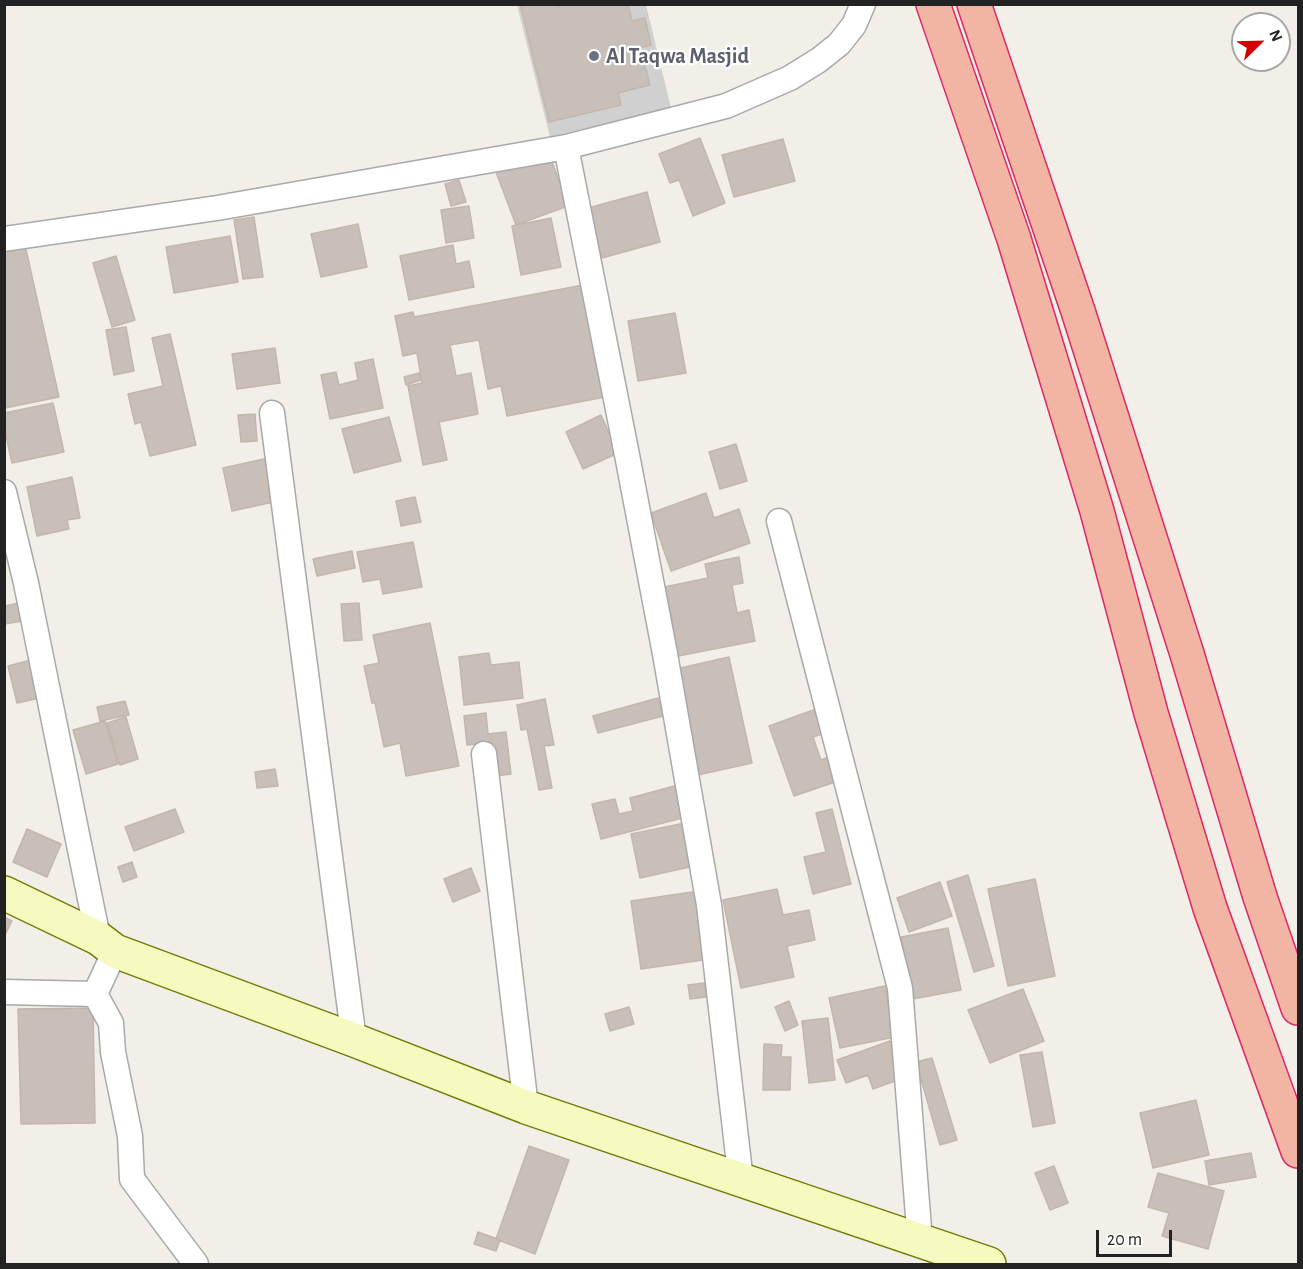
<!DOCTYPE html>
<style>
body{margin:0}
#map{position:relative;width:1303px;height:1269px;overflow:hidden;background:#f2efe9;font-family:"Alegreya Sans",sans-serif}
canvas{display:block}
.frame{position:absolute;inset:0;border:6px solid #222;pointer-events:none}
.north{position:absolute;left:1231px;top:12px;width:60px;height:60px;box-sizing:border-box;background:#fff;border:2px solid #a7a7a7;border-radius:50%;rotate:67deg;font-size:16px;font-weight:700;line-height:24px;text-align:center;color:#222}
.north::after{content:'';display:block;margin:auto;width:21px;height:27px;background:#d40000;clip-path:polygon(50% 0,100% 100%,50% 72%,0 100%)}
.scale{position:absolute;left:1096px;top:1230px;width:76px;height:27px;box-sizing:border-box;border:3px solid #222;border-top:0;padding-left:8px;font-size:18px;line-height:21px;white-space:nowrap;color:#222;-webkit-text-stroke:4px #fff;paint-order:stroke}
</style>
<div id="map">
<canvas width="1303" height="1269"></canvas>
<div class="frame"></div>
<div class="north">N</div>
<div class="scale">20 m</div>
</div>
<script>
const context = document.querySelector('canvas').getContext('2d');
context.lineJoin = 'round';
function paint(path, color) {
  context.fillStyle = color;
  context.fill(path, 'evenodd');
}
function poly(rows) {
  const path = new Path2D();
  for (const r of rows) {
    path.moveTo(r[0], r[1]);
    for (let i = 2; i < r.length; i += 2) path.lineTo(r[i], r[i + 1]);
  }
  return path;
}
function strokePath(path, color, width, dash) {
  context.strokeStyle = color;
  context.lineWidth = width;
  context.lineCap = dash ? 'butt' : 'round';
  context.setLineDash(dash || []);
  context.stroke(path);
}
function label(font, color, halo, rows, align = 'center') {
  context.font = font + ' "Alegreya Sans",sans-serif';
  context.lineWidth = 4.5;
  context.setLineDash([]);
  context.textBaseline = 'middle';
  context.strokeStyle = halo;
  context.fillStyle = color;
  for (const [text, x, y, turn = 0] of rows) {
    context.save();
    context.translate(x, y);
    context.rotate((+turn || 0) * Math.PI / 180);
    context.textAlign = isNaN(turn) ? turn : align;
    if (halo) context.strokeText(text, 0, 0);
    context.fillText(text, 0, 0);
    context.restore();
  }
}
paint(poly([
 [517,5,646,5,671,108,550,137]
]), '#d0d0d0');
const building = poly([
 [520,4,556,4,556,7,565,4,628,4,632,21,645,18,651,45,640,48,650,85,618,93,621,105,549,122,520,4],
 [700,138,725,203,693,216,679,180,670,183,659,154,700,138],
 [783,139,795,181,734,197,722,155,783,139],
 [549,153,568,206,516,225,496,172,549,153],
 [459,180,466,202,451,206,445,184,459,180],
 [647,192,660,242,602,258,588,208,647,192],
 [469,206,474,238,446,243,441,210,469,206],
 [254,217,263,277,243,279,234,220,254,217],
 [551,218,561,267,521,275,512,226,551,218],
 [358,224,367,267,321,277,311,234,358,224],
 [230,236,238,282,174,293,166,247,230,236],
 [25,245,59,397,5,408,4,249,25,245],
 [453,245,456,264,469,261,474,287,409,300,400,256,453,245],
 [116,256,135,320,112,327,93,263,116,256],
 [583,285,605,397,507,416,501,386,488,389,479,340,450,345,456,376,471,373,478,414,439,422,447,460,423,465,408,386,422,383,417,353,403,356,395,316,413,312,414,317,583,285],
 [675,313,686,373,638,381,628,321,675,313],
 [126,327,134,371,114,375,106,330,126,327],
 [170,334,196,445,150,456,141,422,135,424,128,394,163,386,152,338,170,334],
 [275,348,280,383,237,389,232,354,275,348],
 [373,359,383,408,330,419,321,375,336,372,339,385,358,380,355,363,373,359],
 [419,373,421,380,406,385,404,377,419,373],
 [53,403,64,452,12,463,4,427,4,413,53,403],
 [255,414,257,441,241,442,238,415,255,414],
 [601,415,618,453,583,469,566,432,601,415],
 [389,417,401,461,354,473,342,429,389,417],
 [736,444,747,481,720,489,709,452,736,444],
 [273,457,283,500,232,511,223,468,273,457],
 [72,477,80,518,67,520,69,529,37,536,27,487,72,477],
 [706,493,714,518,739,509,750,543,671,571,651,513,706,493],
 [415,497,421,522,401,526,396,501,415,497],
 [413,542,422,587,383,594,380,579,363,582,357,552,413,542],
 [352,551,355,568,317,576,313,559,352,551],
 [739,557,743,583,732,585,737,613,749,610,755,641,673,657,670,640,675,639,664,587,708,578,705,564,739,557],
 [20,603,23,621,4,624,4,606,20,603],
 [359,603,362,640,344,641,341,604,359,603],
 [430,623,459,766,406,776,400,743,384,747,375,703,372,703,364,666,379,663,373,635,430,623],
 [489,653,491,665,519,662,523,698,464,705,459,657,489,653],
 [729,657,752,763,698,775,676,669,729,657],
 [31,660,40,698,17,703,8,666,31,660],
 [658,698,663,716,598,733,593,716,658,698],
 [545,699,554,745,544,746,552,788,539,790,527,729,521,730,517,705,545,699],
 [125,701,129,715,100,721,97,707,125,701],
 [819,708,828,732,813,737,821,760,829,757,838,781,794,796,769,726,819,708],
 [486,713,488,734,506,732,511,774,495,776,491,742,467,745,464,716,486,713],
 [126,717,138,759,120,765,107,723,126,717],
 [105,721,118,764,86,774,73,730,105,721],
 [275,769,278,786,257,788,255,772,275,769],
 [678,785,686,817,601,839,592,804,615,799,619,814,633,811,630,798,678,785],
 [175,809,184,832,134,851,125,827,175,809],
 [832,809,851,884,813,894,804,857,826,852,816,813,832,809],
 [685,823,694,866,640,878,631,834,685,823],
 [27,829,61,844,47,877,13,862,27,829],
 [132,862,137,877,123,882,118,867,132,862],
 [471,868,480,891,453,902,444,879,471,868],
 [968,875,994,966,974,972,947,882,968,875],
 [1035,879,1055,976,1008,986,988,889,1035,879],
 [940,882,952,916,909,932,897,898,940,882],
 [777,889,783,915,809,910,815,940,787,946,794,977,741,988,723,900,777,889],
 [699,891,710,959,641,969,631,901,699,891],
 [4,917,12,921,4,937,4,917],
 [948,928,961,990,913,999,901,937,948,928],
 [705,983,706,997,690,999,688,985,705,983],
 [885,986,895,1037,840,1048,829,998,885,986],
 [1023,989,1044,1041,990,1063,968,1010,1023,989],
 [789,1001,798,1025,785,1031,775,1007,789,1001],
 [629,1007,634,1024,610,1031,605,1014,629,1007],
 [93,1008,95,1123,21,1124,18,1009,93,1008],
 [828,1018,835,1080,809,1083,802,1021,828,1018],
 [890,1041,903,1078,873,1089,868,1075,846,1083,837,1060,890,1041],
 [764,1044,782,1045,781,1057,791,1057,790,1090,763,1090,764,1044],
 [1042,1052,1055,1123,1033,1127,1020,1055,1042,1052],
 [932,1058,957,1140,940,1145,916,1062,932,1058],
 [1196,1100,1209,1155,1153,1168,1140,1113,1196,1100],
 [529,1146,569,1160,535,1254,496,1239,529,1146],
 [1251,1153,1256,1177,1209,1185,1205,1161,1251,1153],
 [1054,1166,1068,1203,1050,1210,1035,1173,1054,1166],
 [1158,1173,1224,1191,1208,1249,1162,1236,1169,1213,1148,1207,1158,1173],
 [478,1232,500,1240,496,1251,474,1244,478,1232]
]);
paint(building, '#c7bfb8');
strokePath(building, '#c4b6ab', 1.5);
const minor = poly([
 [566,147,628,460,665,654,709,905,741,1181],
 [4,239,217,208,566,147,726,106,790,78,819,60,839,44,854,25,863,4],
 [272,413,354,1040],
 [4,492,26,583,98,938],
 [779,521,900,988,920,1241],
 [484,754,526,1107],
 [115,951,95,994,111,1023,113,1052,130,1136,132,1179,196,1264],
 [4,992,95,994]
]);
const secondary = poly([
 [4,893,98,938,115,951,354,1040,526,1107,989,1264]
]);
const trunk = poly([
 [933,4,1014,239,1097,511,1151,713,1210,908,1298,1151],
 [974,4,1078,311,1187,654,1260,897,1298,1008]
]);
strokePath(minor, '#a9a9a9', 27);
strokePath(secondary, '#707d05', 36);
strokePath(trunk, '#dc2a67', 36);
strokePath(minor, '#fff', 24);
strokePath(secondary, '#f7fabf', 33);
strokePath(trunk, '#f2b4a3', 33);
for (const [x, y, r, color] of [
 [594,56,6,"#6b7280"]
]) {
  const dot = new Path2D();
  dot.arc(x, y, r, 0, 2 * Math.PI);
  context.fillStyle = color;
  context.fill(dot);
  strokePath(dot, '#fff', 2);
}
label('bold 22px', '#5b616d', '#fff', [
 ["Al Taqwa Masjid",606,56]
], 'left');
</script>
